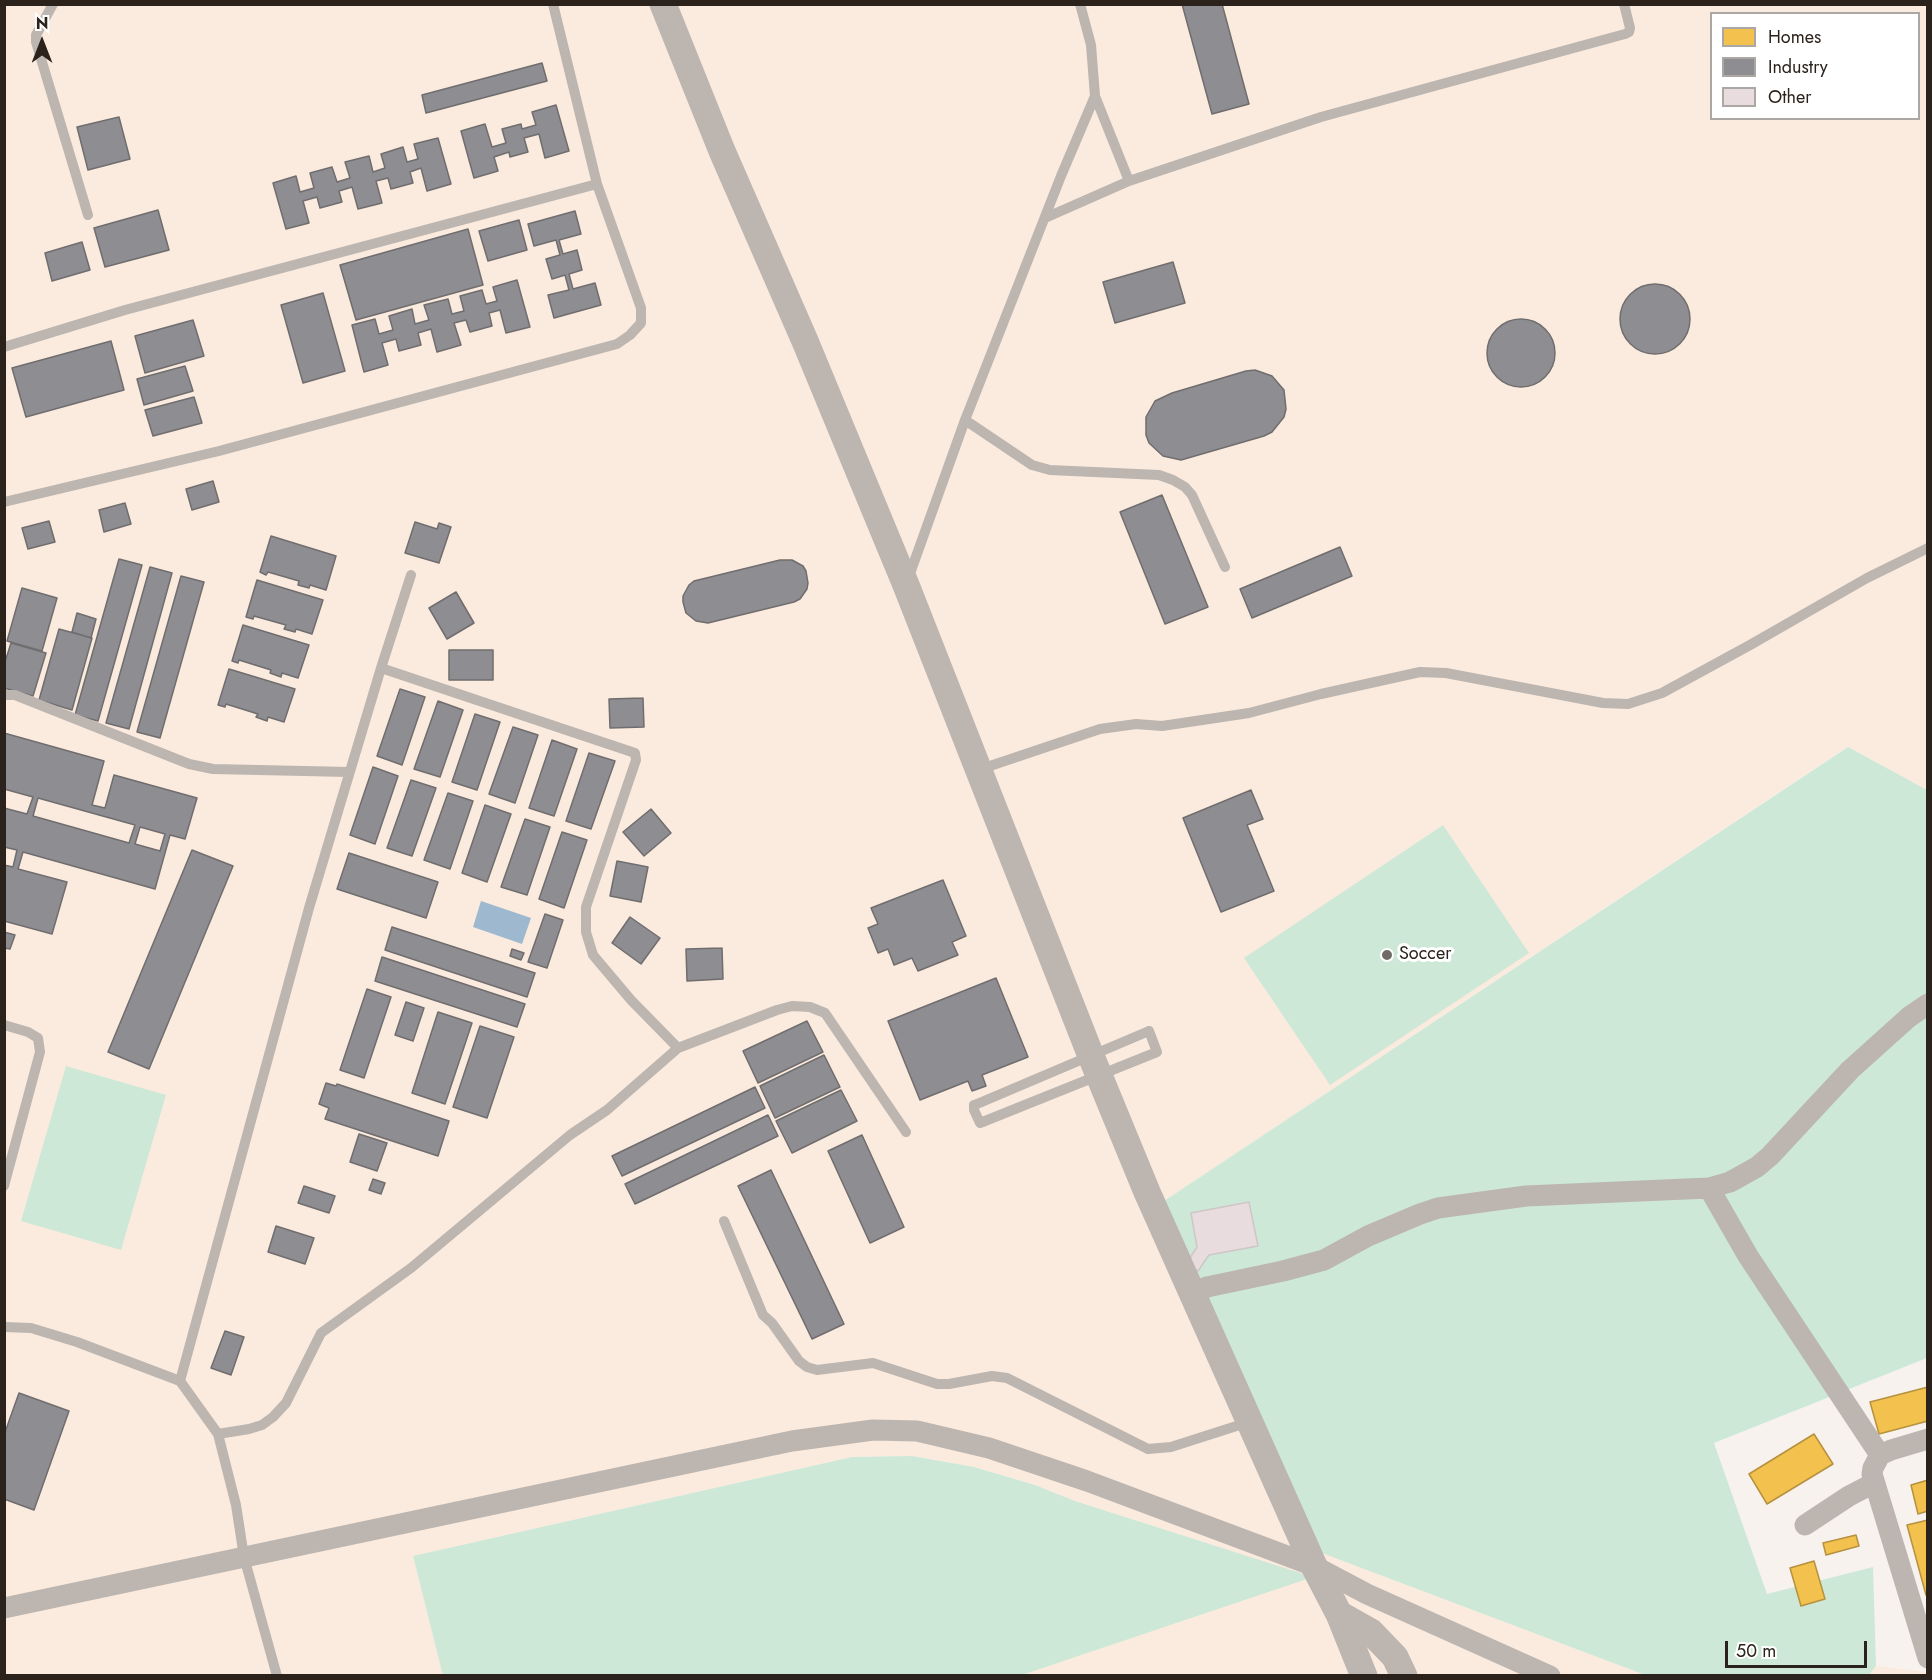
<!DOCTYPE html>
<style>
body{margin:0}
#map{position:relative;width:1932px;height:1680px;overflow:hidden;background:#f7f2ee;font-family:Jost,sans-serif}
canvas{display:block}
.frame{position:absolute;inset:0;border:6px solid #2b221b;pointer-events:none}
.legend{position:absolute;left:1710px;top:12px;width:210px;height:108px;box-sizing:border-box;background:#fff;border:2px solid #aaa7a4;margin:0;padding:8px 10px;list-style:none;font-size:18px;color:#2b221b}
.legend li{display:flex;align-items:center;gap:12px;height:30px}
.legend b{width:30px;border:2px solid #aaa7a4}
.north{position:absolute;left:12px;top:12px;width:60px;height:60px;-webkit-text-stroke:4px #fff;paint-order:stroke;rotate:0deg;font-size:16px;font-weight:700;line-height:24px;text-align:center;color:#2b221b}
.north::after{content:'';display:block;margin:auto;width:21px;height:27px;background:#2b221b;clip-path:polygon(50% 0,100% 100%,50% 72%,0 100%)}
.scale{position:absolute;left:1725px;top:1641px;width:142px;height:27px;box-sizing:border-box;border:3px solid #2b221b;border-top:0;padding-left:8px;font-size:18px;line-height:21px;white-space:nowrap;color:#2b221b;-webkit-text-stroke:4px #fff;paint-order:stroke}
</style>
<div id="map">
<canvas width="1932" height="1680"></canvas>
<div class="frame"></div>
<ul class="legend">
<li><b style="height:16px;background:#f2c14e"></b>Homes</li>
<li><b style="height:16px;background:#8d8d92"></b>Industry</li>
<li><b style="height:16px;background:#e9dcdf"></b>Other</li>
</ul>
<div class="north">N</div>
<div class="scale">50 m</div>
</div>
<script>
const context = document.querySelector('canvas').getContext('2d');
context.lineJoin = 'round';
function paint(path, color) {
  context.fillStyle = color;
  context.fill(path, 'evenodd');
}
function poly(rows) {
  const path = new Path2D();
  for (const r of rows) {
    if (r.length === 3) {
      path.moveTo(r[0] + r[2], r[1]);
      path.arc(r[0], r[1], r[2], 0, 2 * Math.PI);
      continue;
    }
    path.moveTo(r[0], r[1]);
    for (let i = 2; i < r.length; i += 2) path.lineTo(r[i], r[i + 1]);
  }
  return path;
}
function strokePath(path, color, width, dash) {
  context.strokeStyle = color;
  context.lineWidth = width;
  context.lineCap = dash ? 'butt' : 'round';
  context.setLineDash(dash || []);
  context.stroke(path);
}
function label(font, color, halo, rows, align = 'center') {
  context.font = font + ' Jost,sans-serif';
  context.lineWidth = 6;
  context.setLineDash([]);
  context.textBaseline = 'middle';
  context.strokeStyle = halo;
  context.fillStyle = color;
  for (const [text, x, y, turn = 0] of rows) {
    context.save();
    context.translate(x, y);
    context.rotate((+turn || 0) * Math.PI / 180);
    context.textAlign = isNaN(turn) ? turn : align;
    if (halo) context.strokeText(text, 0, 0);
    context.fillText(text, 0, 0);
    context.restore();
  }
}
paint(poly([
 [5,5,1927,5,1927,790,1847,747,1152,1209,1298,1544,1645,1675,1022,1675,1312,1577,1075,1501,1035,1485,974,1467,912,1456,852,1457,413,1556,443,1675,5,1676],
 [1712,14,1918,14,1918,118,1712,118],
 [1876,1666,1927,1672,1927,1675,1869,1676]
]), '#fbebde');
paint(poly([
 [1848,747,1927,790,1927,1358,1714,1443,1767,1594,1873,1567,1876,1666,1869,1675,1645,1675,1298,1544,1164,1201],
 [1443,825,1529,953,1330,1085,1244,958],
 [66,1066,166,1095,121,1250,21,1221],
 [912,1456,974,1467,1035,1485,1075,1501,1313,1577,1022,1675,443,1676,413,1556,852,1457]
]), '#cee8d7');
paint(poly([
 [481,901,531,918,522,944,473,927]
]), '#9db8cf');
const homes = poly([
 [1928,1387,1928,1421,1879,1434,1870,1402,1928,1387],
 [1814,1434,1833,1464,1767,1504,1749,1474,1814,1434],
 [1928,1480,1928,1511,1918,1514,1911,1485,1928,1480],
 [1928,1520,1928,1595,1926,1595,1907,1525,1928,1520],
 [1856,1535,1859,1546,1826,1555,1823,1543,1856,1535],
 [1814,1561,1825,1599,1801,1606,1790,1568,1814,1561]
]);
paint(homes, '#f2c14e');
strokePath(homes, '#b6913f', 1.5);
const industry = poly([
 [1182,4,1222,4,1249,104,1212,114,1182,4],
 [542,63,547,81,426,113,422,95,542,63],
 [556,105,569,151,545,158,539,134,524,138,528,152,510,157,509,152,494,157,498,171,474,178,461,131,485,124,492,147,506,143,502,129,521,124,522,129,536,125,532,112,556,105],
 [119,117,130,159,88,170,77,127,119,117],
 [438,138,451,184,427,191,421,168,410,172,413,183,391,189,388,178,376,181,382,203,358,209,352,187,339,191,342,202,320,208,317,197,303,201,309,223,286,229,273,183,296,176,300,192,314,188,310,173,332,167,337,182,350,178,345,162,369,156,373,172,385,168,381,154,403,147,407,162,418,159,414,144,438,138],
 [158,210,169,250,105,267,94,228,158,210],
 [575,211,581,234,559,240,563,254,577,250,582,270,569,274,573,289,595,283,601,305,554,318,548,295,569,290,565,275,552,279,546,259,560,255,556,240,534,246,528,224,575,211],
 [519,220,527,250,488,261,479,231,519,220],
 [468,229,483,285,356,320,340,265,468,229],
 [82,242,90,270,52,281,45,253,82,242],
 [1173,262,1185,303,1115,323,1103,282,1173,262],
 [517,280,530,327,506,333,500,310,489,313,492,326,470,332,466,320,454,323,461,345,437,352,431,329,418,333,421,345,399,351,396,339,382,343,388,365,364,372,352,325,375,319,379,334,393,330,389,316,412,309,415,324,429,320,424,305,448,299,452,314,464,311,460,296,482,290,486,304,497,301,493,287,517,280],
 [1655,319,35],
 [323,293,345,371,303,383,281,305,323,293],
 [1521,353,34],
 [193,320,204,356,145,373,135,336,193,320],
 [111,341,124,390,26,417,12,368,111,341],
 [185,366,193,391,144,405,137,379,185,366],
 [1255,370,1272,376,1284,390,1286,409,1284,417,1272,432,1264,436,1181,460,1163,456,1149,443,1146,435,1146,417,1155,401,1172,393,1246,371,1255,370],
 [194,397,202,423,153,436,145,410,194,397],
 [213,481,219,502,192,510,186,489,213,481],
 [1162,495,1208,607,1165,624,1120,512,1162,495],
 [125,503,131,524,104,532,99,510,125,503],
 [49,521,55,542,28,549,22,528,49,521],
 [415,522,437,529,439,523,451,527,439,563,405,553,415,522],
 [271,536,336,556,326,590,310,585,309,588,298,585,299,581,268,572,266,575,260,572,271,536],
 [1340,547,1352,576,1252,618,1240,589,1340,547],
 [119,559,142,565,98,721,75,715,119,559],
 [780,560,792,560,803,566,806,571,808,583,807,589,800,599,794,602,708,623,696,621,686,613,683,602,683,596,689,585,694,581,780,560],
 [150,567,172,573,129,729,106,723,150,567],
 [181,576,204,582,160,738,137,732,181,576],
 [257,580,323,600,312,634,296,629,295,632,284,629,286,625,254,616,253,619,246,617,257,580],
 [22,588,57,598,42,651,7,641,22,588],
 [456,592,474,623,447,639,429,608,456,592],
 [77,613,96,619,91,638,72,632,77,613],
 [243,625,309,645,298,678,282,673,281,677,270,673,271,670,239,660,238,663,232,661,243,625],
 [59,629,92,638,72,710,39,700,59,629],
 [11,643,46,653,33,696,4,688,4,665,11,643],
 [449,650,493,650,493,680,449,680,449,650],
 [229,669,295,689,284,722,268,717,267,721,256,717,258,714,226,704,225,707,218,705,229,669],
 [400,689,425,697,402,765,377,756,400,689],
 [643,698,644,727,610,728,609,699,643,698],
 [438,701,463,710,440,777,414,769,438,701],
 [475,714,500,722,477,790,452,782,475,714],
 [513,727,538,735,515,803,489,794,513,727],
 [4,733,104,761,92,805,105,808,114,775,197,798,185,839,170,835,155,889,23,852,18,869,67,882,52,934,4,921,4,865,13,867,17,850,4,847,4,808,27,814,33,797,4,789,4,733],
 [38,798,135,825,129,843,33,816,38,798],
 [140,827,165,834,160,851,135,844,140,827],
 [552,740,577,749,554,816,529,808,552,740],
 [589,753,615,761,591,829,566,821,589,753],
 [373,767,398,776,375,844,350,835,373,767],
 [411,780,436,788,412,856,387,848,411,780],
 [1251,790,1263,819,1247,825,1274,891,1221,912,1183,818,1251,790],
 [448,793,473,801,450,869,424,860,448,793],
 [485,805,511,814,487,882,462,873,485,805],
 [651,809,671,833,644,856,623,832,651,809],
 [525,819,550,827,527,895,501,887,525,819],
 [562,832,587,840,564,908,539,899,562,832],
 [192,850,233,866,149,1069,108,1052,192,850],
 [349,853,438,882,426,918,337,889,349,853],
 [617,861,648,867,641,902,610,896,617,861],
 [943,880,966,936,952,942,958,955,918,971,912,958,894,965,888,949,878,953,868,928,878,924,871,908,943,880],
 [545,914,563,920,547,968,528,962,545,914],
 [630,917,660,938,641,964,612,943,630,917],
 [392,927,535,973,527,997,385,950,392,927],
 [4,932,15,935,10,949,4,948,4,932],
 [722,948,723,979,687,981,686,949,722,948],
 [512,949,524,953,521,960,510,956,512,949],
 [382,957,525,1004,517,1027,375,981,382,957],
 [996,978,1028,1057,982,1075,986,1086,972,1091,968,1081,920,1100,888,1021,996,978],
 [367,989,391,997,364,1078,340,1070,367,989],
 [406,1002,424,1008,413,1041,395,1035,406,1002],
 [438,1012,472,1023,445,1104,412,1093,438,1012],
 [807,1021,823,1052,758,1083,743,1051,807,1021],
 [480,1026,514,1037,487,1118,453,1107,480,1026],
 [824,1055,840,1087,775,1118,760,1086,824,1055],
 [326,1083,336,1086,337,1084,449,1121,438,1156,325,1119,329,1108,319,1104,326,1083],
 [755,1087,765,1108,622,1176,612,1156,755,1087],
 [841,1090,857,1121,792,1153,776,1121,841,1090],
 [768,1115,778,1136,635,1204,625,1184,768,1115],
 [359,1134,387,1143,377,1171,350,1162,359,1134],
 [862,1135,904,1227,870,1243,828,1151,862,1135],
 [771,1170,844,1324,812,1339,738,1186,771,1170],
 [373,1179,385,1183,381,1194,369,1190,373,1179],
 [304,1186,335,1196,329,1213,298,1203,304,1186],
 [276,1226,314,1238,305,1264,268,1252,276,1226],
 [225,1331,244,1337,231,1375,211,1368,225,1331],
 [19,1393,69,1411,34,1510,4,1499,4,1435,19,1393]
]);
paint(industry, '#8d8d92');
strokePath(industry, '#706d6e', 1.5);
const building = poly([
 [1249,1202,1258,1246,1209,1255,1198,1271,1186,1264,1197,1247,1191,1213,1249,1202]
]);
paint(building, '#e9dcdf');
strokePath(building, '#cec6c7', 1.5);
strokePath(poly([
 [53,4,36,35,36,42,88,215],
 [1080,4,1091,45,1095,96,1129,181],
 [1045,218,1129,181,1321,117,1625,34,1629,32,1630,28,1624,4],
 [4,347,125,310,597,184],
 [965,420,1032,465,1050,470,1159,475,1173,480,1185,487,1192,495,1225,567],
 [4,502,219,451,617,344,630,335,641,323,641,308,597,184,553,4],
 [908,579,965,420,1061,176,1095,96],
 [381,668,635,753,636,760,586,907,586,932,593,955,631,1000,678,1048],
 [4,695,15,695,189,764,213,769,349,772],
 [978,770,1100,729,1136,724,1162,726,1249,713,1321,694,1420,672,1446,673,1603,703,1628,704,1662,693,1750,645,1867,578,1928,548],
 [4,1025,28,1032,38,1038,40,1052,4,1186],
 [1149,1031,1157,1052,980,1123,974,1110,974,1105,977,1104,1149,1031],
 [724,1221,763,1315,772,1323,799,1361,807,1367,817,1370,873,1363,937,1384,949,1384,992,1376,1007,1378,1148,1449,1171,1447,1249,1422],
 [4,1327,31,1328,77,1342,180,1381,218,1434,236,1505,244,1557,277,1676],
 [180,1381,309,908,381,668,411,575],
 [218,1434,249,1429,262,1425,273,1417,286,1403,321,1333,411,1268,570,1135,607,1110,678,1048,777,1010,792,1006,810,1007,825,1013,906,1132]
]), '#bcb5b0', 10);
strokePath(poly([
 [1709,1188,1748,1256,1880,1455],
 [1193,1293,1207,1287,1283,1271,1324,1260,1368,1236,1420,1214,1438,1208,1526,1196,1709,1188,1730,1182,1757,1167,1770,1156,1850,1070,1909,1017,1928,1004],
 [1928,1439,1891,1450,1880,1455,1873,1468,1872,1474,1928,1658],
 [1805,1525,1849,1496,1874,1483],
 [4,1608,792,1441,873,1430,917,1431,989,1448,1087,1481,1314,1566,1367,1594,1550,1676]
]), '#bcb5b0', 21);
strokePath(poly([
 [663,4,722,151,805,341,906,585,1091,1056,1147,1192,1314,1566,1339,1614,1364,1676],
 [1339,1614,1371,1632,1395,1657,1404,1676]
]), '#bcb5b0', 27);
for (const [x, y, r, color] of [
 [1387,955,6,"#726b65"]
]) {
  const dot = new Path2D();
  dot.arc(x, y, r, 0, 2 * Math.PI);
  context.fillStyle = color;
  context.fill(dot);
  strokePath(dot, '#fff', 2);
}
label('18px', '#2b221b', '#fff', [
 ["Soccer",1399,955]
], 'left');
</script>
